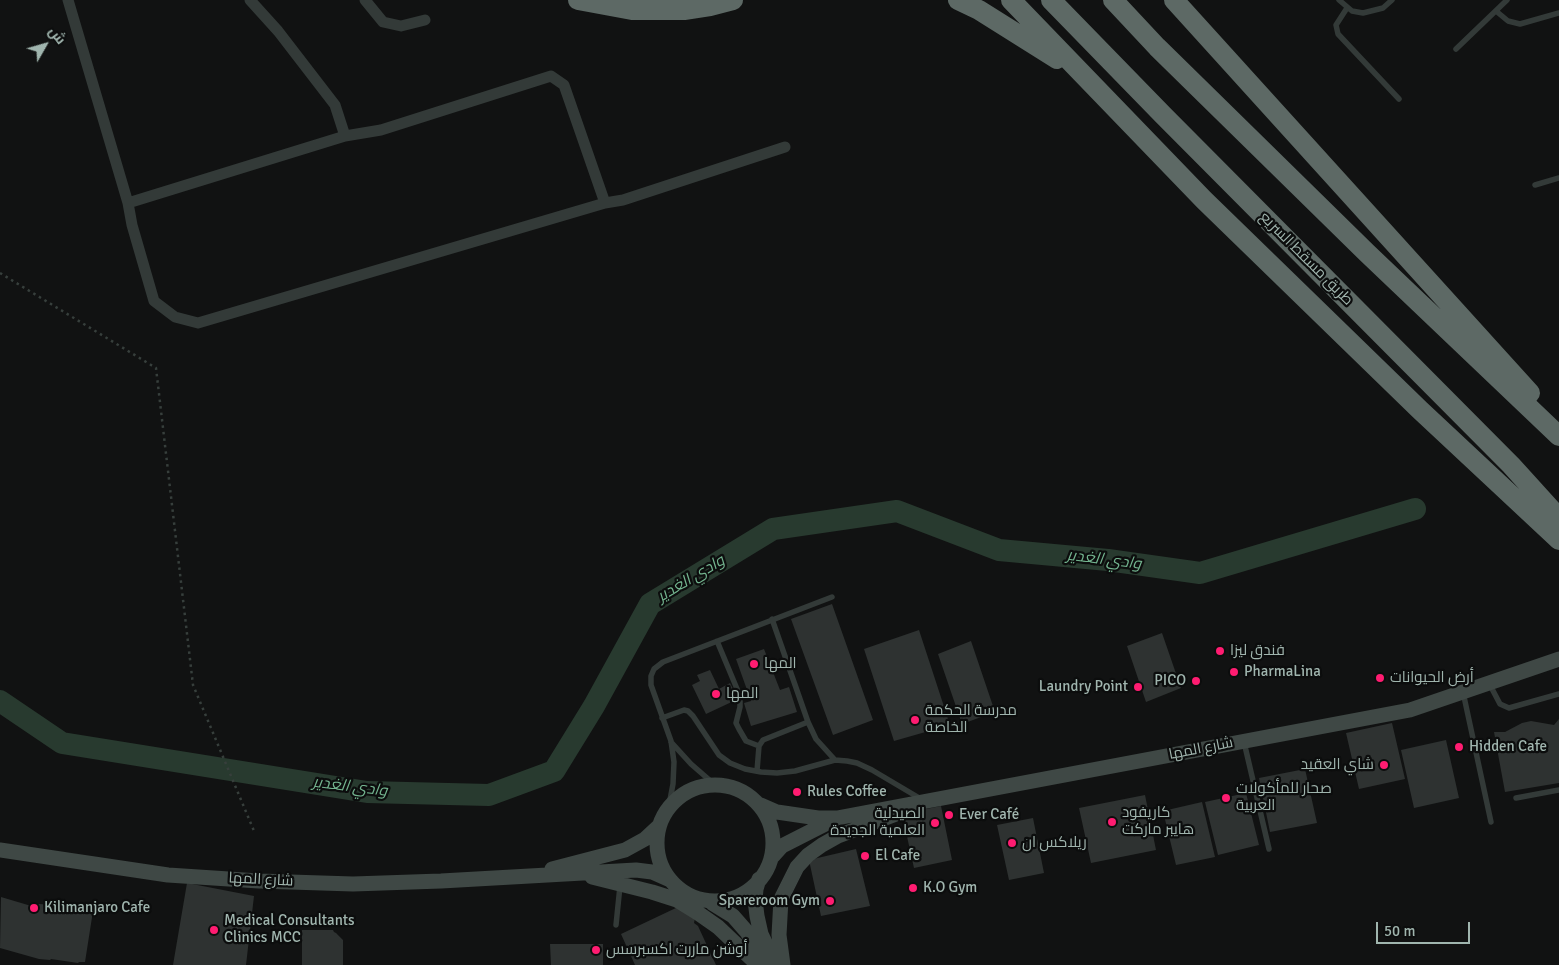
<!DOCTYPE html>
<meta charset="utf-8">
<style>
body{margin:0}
#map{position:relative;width:1559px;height:965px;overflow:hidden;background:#111212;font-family:Signika,Cairo,sans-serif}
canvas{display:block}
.north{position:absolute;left:20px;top:20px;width:50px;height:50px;-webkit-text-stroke:4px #0c0d0d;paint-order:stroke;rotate:52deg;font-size:14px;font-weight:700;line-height:20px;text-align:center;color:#a0b5ae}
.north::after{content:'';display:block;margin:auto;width:18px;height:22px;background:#a0b5ae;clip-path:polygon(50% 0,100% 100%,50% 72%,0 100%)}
.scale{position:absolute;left:1376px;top:922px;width:94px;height:22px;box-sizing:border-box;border:2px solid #a0b5ae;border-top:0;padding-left:6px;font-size:15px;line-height:18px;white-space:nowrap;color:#a0b5ae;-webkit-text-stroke:4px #0c0d0d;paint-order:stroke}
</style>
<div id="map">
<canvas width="1559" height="965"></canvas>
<div class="north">ش</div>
<div class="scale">50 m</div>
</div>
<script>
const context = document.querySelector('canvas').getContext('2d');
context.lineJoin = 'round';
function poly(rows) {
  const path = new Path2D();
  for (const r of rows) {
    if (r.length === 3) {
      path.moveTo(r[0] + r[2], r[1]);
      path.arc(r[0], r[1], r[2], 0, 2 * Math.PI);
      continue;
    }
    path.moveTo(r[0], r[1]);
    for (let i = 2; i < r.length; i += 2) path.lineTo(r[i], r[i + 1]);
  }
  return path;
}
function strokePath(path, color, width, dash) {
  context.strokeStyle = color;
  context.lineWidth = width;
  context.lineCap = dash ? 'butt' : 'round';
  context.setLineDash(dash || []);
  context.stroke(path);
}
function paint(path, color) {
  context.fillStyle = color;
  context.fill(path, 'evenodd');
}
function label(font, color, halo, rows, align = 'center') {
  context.font = font + ' Signika,Cairo,sans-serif';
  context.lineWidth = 4.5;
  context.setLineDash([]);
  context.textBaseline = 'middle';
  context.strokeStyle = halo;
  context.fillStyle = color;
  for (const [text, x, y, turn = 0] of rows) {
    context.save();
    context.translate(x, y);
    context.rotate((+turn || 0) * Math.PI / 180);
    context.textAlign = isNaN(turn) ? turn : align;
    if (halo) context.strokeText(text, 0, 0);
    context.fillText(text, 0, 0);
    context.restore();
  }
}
strokePath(poly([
 [0,701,62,743,367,792,489,795,554,771,594,706,650,604,773,529,897,511,999,550,1108,560,1200,573,1415,509]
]), '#283a2f', 22);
paint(poly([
 [832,604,873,720,833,735,791,619],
 [919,630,950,725,894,741,864,649],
 [1162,633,1181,688,1146,702,1127,646],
 [971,641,995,712,962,724,938,654],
 [764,649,780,690,789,687,797,712,751,726,744,703,751,701,736,659],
 [710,670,719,689,730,683,738,699,706,714,692,685,700,681,697,675],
 [1559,719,1559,783,1505,792,1494,732,1505,732,1522,723,1531,721,1554,725],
 [1392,723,1405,779,1359,789,1346,733],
 [1446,740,1459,798,1414,808,1401,750],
 [1305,769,1317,823,1270,832,1259,778],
 [1246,793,1259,845,1218,855,1205,802],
 [1145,795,1156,850,1091,863,1079,808],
 [1202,802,1215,857,1176,865,1163,811],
 [941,806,952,860,914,868,902,814],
 [1033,818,1044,873,1009,880,997,825],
 [856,849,870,906,821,916,809,860],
 [187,883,254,896,246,965,173,965],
 [1,897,38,908,38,904,58,905,59,907,65,908,65,905,70,906,69,908,80,909,81,907,93,911,85,962,79,962,78,963,51,959,50,960,39,959,0,948],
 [678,907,695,918,694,923,698,926,716,965,635,965,621,934],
 [302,930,333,930,334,932,336,933,343,940,343,965,302,965],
 [550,944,603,944,603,965,551,965]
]), '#2e3231');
strokePath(poly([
 [0,273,156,368,193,685,254,831]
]), '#373f3c', 2.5, [2.5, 4]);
strokePath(poly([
 [1339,0,1352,11,1363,13,1383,8,1392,0],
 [1347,8,1336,25,1338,34,1399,99],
 [1496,11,1508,21,1520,24,1559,13],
 [1456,49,1507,0],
 [1535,185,1559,178],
 [772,619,808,722,816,739,835,760],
 [717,641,740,696,740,707,736,723,739,729,746,741,759,746],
 [1490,685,1500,704,1509,708,1559,694],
 [1463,692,1491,822],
 [662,718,684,710,688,711,693,716,719,755,730,763,745,769,761,772,777,773,795,771,835,760,847,761,857,763,872,770,921,799],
 [671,742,691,764,714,784],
 [1244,742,1269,849],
 [757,771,759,746,763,740,808,722],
 [1516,798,1559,790],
 [669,805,673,784,674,762,671,741,651,685,651,676,654,669,663,662,832,597],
 [616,925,620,886]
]), '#333a38', 5.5);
strokePath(poly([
 [68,0,128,203],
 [250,0,278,31,335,105,345,136,381,130,551,76,564,85,605,203,623,200,785,147],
 [365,0,383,22,401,26,425,20],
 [345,136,128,203,132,225,154,301,175,317,198,323,605,203]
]), '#333a38', 11);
strokePath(poly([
 [715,843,58],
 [761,805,777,812,818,818,837,818,1410,710,1559,659],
 [0,850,168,875,259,881,353,884,441,881,636,870,652,872,670,880],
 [773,856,782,846,835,819],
 [552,869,625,850,645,839,659,826],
 [592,877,652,892,677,900,698,913,718,927,758,965],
 [759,879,756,889,755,900,757,916,761,934,776,965],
 [712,903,733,916,747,932,766,965],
 [783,965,779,935,781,899,797,867,808,855,822,845,838,836,896,814]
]), '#3f4845', 15);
strokePath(poly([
 [578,0,632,10,684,10,710,6,733,0],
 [958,0,979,10,1057,59],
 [1011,0,1204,200,1420,410,1559,540],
 [1051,0,1163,115,1511,465,1559,518],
 [1113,0,1157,47,1367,253,1559,436],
 [1174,0,1530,393]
]), '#5d6965', 20);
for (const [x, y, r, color] of [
 [1220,651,5,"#ff1c71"],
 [754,664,5,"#ff1c71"],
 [1234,672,5,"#ff1c71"],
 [1380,678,5,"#ff1c71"],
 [1196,681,5,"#ff1c71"],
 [1138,687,5,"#ff1c71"],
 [716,694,5,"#ff1c71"],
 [915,720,5,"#ff1c71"],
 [1459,747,5,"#ff1c71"],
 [1384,765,5,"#ff1c71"],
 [797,792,5,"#ff1c71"],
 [1226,798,5,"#ff1c71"],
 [949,815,5,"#ff1c71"],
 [1112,822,5,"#ff1c71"],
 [935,823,5,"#ff1c71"],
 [1012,843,5,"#ff1c71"],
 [865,856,5,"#ff1c71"],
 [913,888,5,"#ff1c71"],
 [830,901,5,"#ff1c71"],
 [34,908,5,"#ff1c71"],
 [214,930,5,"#ff1c71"],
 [596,950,5,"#ff1c71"]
]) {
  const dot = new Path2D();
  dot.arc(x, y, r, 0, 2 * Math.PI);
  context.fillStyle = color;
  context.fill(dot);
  strokePath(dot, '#0c0d0d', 2);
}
label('15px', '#a0b5ae', '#0c0d0d', [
 ["طريق مسقط السريع",1306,259,45],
 ["شارع المها",1201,749,-11],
 ["شارع المها",261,880,3]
]);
label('15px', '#a0b5ae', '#0c0d0d', [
 ["فندق ليزا",1230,651],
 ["المه‍ا",764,664],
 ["PharmaLina",1244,672],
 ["أرض الحيوانات",1390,678],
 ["PICO",1186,681,"right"],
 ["Laundry Point",1128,687,"right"],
 ["المها",726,694],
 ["مدرسة الحكمة",925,711],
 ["الخاصة",925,728],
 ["Hidden Cafe",1469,747],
 ["شاي العقيد",1374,765,"right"],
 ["صحار للمأكولات",1236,789],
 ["العربية",1236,806],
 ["Rules Coffee",807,792],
 ["كاريفود",1122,813],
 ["هايبر ماركت",1122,830],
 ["الصيدلية",925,814,"right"],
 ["العلمية الجديدة",925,831,"right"],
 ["Ever Café",959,815],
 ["ريلاكس ان",1022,843],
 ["El Cafe",875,856],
 ["K.O Gym",923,888],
 ["Spareroom Gym",820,901,"right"],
 ["Kilimanjaro Cafe",44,908],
 ["Medical Consultants",224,921],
 ["Clinics MCC",224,938],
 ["أوشن ماررت اكسبرسس",606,950]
], 'left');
label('italic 16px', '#73b48f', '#0c0d0d', [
 ["وادي الغدير",1104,560,7],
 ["وادي الغدير",691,579,-31],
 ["وادي الغدير",350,787,7]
]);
</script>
